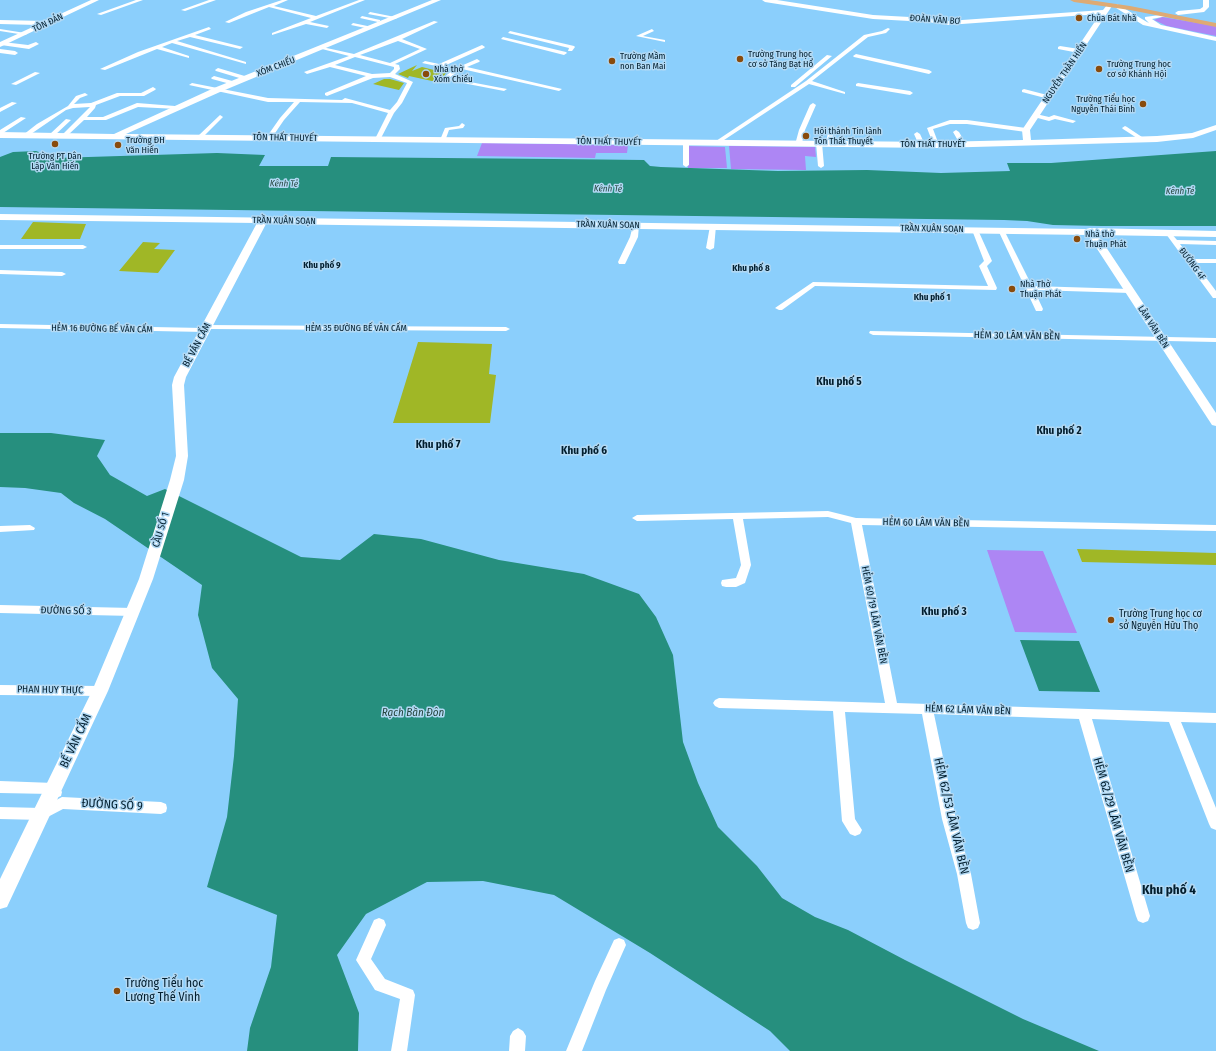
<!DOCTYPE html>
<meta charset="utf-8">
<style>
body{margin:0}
canvas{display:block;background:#8bcffc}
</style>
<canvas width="1216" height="1051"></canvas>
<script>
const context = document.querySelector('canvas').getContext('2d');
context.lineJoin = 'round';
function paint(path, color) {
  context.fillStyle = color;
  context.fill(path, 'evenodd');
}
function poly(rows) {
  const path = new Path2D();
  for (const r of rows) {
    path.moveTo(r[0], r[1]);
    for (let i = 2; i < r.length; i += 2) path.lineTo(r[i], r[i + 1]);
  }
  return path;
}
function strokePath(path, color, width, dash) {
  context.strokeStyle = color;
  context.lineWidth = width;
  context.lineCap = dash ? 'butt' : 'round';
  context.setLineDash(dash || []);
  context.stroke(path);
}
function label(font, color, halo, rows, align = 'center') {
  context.font = font + ' "Fira Sans Condensed",sans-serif';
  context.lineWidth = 3;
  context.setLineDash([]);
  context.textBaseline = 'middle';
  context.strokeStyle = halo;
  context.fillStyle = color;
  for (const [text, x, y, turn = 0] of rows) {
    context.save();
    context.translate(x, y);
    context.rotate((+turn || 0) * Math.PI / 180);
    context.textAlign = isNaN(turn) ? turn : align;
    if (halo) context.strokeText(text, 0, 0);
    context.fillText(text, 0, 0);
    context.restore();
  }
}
paint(poly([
 [1162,17,1216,26,1216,36,1167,26,1154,20],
 [482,143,628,145,627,153,596,153,595,158,477,156],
 [688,146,725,147,727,168,688,168],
 [729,146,815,147,816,157,805,156,806,170,731,169],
 [987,550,1043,551,1077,633,1015,632]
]), '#ad86f4');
paint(poly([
 [36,151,56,158,217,153,265,155,259,166,328,166,331,157,554,159,644,160,650,166,661,167,778,171,867,170,941,173,1010,171,1007,163,1051,163,1216,151,1216,226,1101,226,1053,225,1027,221,1004,220,0,207,0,157,13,152],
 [0,433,51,433,105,440,97,456,110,475,147,496,165,489,301,557,340,560,374,534,421,539,499,560,584,574,639,594,656,617,673,655,683,742,698,783,718,827,757,866,782,898,815,917,848,930,905,960,1023,1019,1099,1051,790,1051,770,1031,650,953,554,895,483,881,427,882,366,914,337,955,359,1013,358,1051,247,1051,250,1028,271,967,277,915,207,887,227,817,234,756,238,699,212,668,198,615,202,585,105,519,74,503,61,493,25,488,0,487],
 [1020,640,1079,641,1100,692,1039,691]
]), '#268f7e');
paint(poly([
 [417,65,412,71,422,67,446,73,441,80,432,81,409,76,408,78,398,74],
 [384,79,390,79,404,83,399,90,373,84],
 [33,222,86,224,80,239,21,239],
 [143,242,160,243,154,249,175,250,158,273,119,271],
 [418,342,492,344,489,374,496,375,490,423,393,423],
 [1077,549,1216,553,1216,565,1082,562]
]), '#a0b726');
paint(poly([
 [136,0,143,0,101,15,97,14,136,0],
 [209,0,216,0,185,11,181,10,209,0],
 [282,0,288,0,274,6,316,16,359,0,365,0,310,22,329,26,327,28,306,24,272,35,272,33,311,18,269,7,229,23,225,22,246,12,282,0],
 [370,12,395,17,397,18,395,19,368,14,370,12],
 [362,16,380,20,380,21,378,22,360,18,362,16],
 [434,21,438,22,402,39,427,49,395,64,399,65,400,69,395,74,413,82,402,103,394,113,380,140,375,139,388,113,352,103,300,102,284,120,271,139,267,139,266,138,280,118,294,102,268,102,189,85,192,83,268,98,342,100,345,98,390,110,397,102,407,83,390,77,373,78,327,96,325,95,325,93,366,76,330,67,307,74,304,72,349,56,322,49,322,47,354,54,434,21],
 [398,41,420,49,390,63,360,55,398,41],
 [355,57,394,67,394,69,390,73,372,74,335,65,355,57],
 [353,23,372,27,372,28,370,29,351,25,353,23],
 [209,27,211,29,195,35,243,47,240,49,190,37,177,41,246,62,246,64,172,43,162,47,189,56,189,58,157,49,105,70,100,69,138,52,209,27],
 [888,28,890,29,886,33,868,37,812,81,845,92,845,94,809,84,718,144,713,143,806,81,864,35,882,31,888,28],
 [0,29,25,33,27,34,25,35,0,31,0,29],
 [652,29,654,31,643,36,665,40,665,42,636,36,652,29],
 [510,31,574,46,575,47,572,51,568,51,569,48,508,33,510,31],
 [503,37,566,52,567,53,564,55,501,39,503,37],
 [3,42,28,45,36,42,39,44,29,49,1,45,1,43,3,42],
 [482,45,485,47,484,48,444,66,447,67,446,68,422,63,425,61,439,64,482,45],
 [1060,46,1079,49,1082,51,1079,53,1058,49,1058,47,1060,46],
 [0,49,15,51,18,53,15,55,0,53,0,49],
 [856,54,929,70,932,72,929,74,854,57,853,56,856,54],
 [827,55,832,56,795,87,791,87,791,85,827,55],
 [477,59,480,61,479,62,467,67,562,89,559,91,462,69,449,78,507,89,504,91,442,79,454,69,477,59],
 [218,68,248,77,249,78,246,80,216,71,215,70,218,68],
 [35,72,40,73,16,85,11,84,35,72],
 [214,76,236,82,237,83,234,85,212,79,211,78,214,76],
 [858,83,910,91,913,93,910,95,856,86,856,84,858,83],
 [153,87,156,89,155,90,144,96,120,96,96,105,95,108,87,117,103,117,137,103,175,106,178,108,177,109,138,107,106,120,84,120,67,136,63,136,63,134,90,107,73,108,66,110,28,136,23,135,37,124,68,106,76,96,85,93,88,95,80,98,74,104,91,103,117,93,141,93,153,87],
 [1024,89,1051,96,1052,97,1049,99,1022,92,1022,90,1024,89],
 [12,102,17,103,0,112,0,108,12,102],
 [813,103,816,105,805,130,802,143,797,144,796,141,799,130,810,105,813,103],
 [1036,114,1049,117,1054,115,1076,121,1073,123,1055,119,1049,121,1034,117,1034,115,1036,114],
 [220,115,223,117,202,138,198,138,198,136,220,115],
 [21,117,26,118,0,135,0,130,21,117],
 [66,119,71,120,54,136,50,136,50,134,66,119],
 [950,120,967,120,1026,128,1029,130,1026,132,967,124,950,124,933,129,939,145,934,146,927,128,950,120],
 [462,123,465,125,463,128,449,130,445,141,441,141,440,140,445,128,459,126,462,123],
 [1125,126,1127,127,1145,139,1140,140,1123,129,1122,128,1125,126],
 [831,130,834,132,831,143,826,144,828,132,831,130],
 [956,130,959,132,966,144,965,145,960,144,953,132,956,130],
 [917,132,920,134,925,145,924,146,919,145,914,134,917,132],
 [686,140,689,142,689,165,686,167,683,165,683,142,686,140],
 [819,141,822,143,824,166,821,168,818,166,816,143,819,141],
 [636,223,639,225,638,237,626,262,625,264,619,264,618,262,630,237,633,225,636,223],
 [713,224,716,226,714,248,710,250,706,248,710,226,713,224],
 [975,228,978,230,992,261,987,266,997,288,996,290,815,286,782,310,779,310,775,308,813,282,988,286,979,266,984,261,972,230,975,228],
 [1001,228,1004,230,1032,286,1130,289,1134,291,1130,293,1034,290,1043,309,1042,311,1036,311,998,230,1001,228],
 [1168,231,1170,232,1177,240,1216,241,1216,245,1180,244,1191,259,1216,259,1216,263,1195,263,1216,291,1216,298,1213,298,1166,234,1165,233,1168,231],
 [0,245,83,245,87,247,83,249,0,249,0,245],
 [0,270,62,272,66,274,62,276,0,274,0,270],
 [0,324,203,328,204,325,207,325,506,327,510,329,506,331,209,329,208,332,205,332,0,328,0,324],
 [870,331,1216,338,1216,342,873,335,869,333,870,331],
 [828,511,856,518,1216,525,1216,531,862,525,897,703,1216,713,1216,723,1181,722,1216,808,1216,830,1211,828,1209,824,1169,722,1092,719,1150,916,1148,921,1143,923,1138,921,1136,916,1079,719,934,714,956,819,971,874,980,923,978,928,973,930,968,928,966,923,957,874,942,819,922,714,845,712,855,819,862,830,860,834,855,836,850,834,842,821,833,711,719,708,715,706,713,703,715,700,719,698,885,703,851,523,828,517,743,519,751,565,745,583,736,587,726,587,722,586,721,583,722,580,736,578,741,565,733,519,637,521,632,518,637,515,828,511],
 [30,525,35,528,34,530,0,532,0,526,30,525],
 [0,605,133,608,137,609,138,612,137,615,133,616,0,613,0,605],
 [0,685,100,686,104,688,106,691,104,694,100,696,0,695,0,685],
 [0,781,54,783,58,785,62,792,61,796,56,798,51,794,0,793,0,781],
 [62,797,161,802,166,804,167,808,166,812,161,814,63,809,42,820,0,819,0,807,41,808,62,797],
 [379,918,384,920,386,925,371,959,385,979,413,990,415,995,407,1051,391,1051,400,999,375,990,356,960,374,920,379,918],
 [619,938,624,940,626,945,606,990,582,1051,566,1051,595,981,614,940,619,938],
 [518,1028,523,1031,526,1036,525,1051,509,1051,510,1036,513,1031,518,1028]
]), '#fff');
paint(poly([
 [91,0,99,0,0,47,0,42,37,25,0,24,0,20,45,21,91,0],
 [432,0,441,0,220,92,126,134,936,142,1023,140,1022,130,1100,14,948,25,928,22,873,19,765,2,762,0,777,0,873,15,928,18,948,21,1103,10,1107,5,1111,5,1112,6,1030,130,1031,140,1157,136,1192,133,1216,125,1216,130,1193,138,1157,142,936,148,0,138,0,132,114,134,214,88,432,0],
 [1203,0,1209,0,1209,7,1204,12,1178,15,1175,13,1178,11,1200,9,1203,7,1203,0],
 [1113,4,1117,4,1147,22,1149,23,1145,19,1145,17,1167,14,1167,16,1152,19,1161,25,1216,37,1216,41,1143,25,1113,6,1113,4],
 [0,214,1086,229,1090,228,1216,231,1216,237,1098,235,1216,413,1216,426,1212,425,1088,235,266,224,186,377,184,385,188,456,184,480,153,579,108,691,7,907,0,909,0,879,92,691,139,579,170,480,176,456,172,385,174,377,257,223,0,220,0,214]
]), '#fff');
paint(poly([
 [1070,0,1089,0,1130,6,1216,23,1216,27,1130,10,1074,2,1070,0]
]), '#deaa74');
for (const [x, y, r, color] of [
 [1079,18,4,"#894b0c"],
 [740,59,4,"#894b0c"],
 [612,61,4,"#894b0c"],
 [1099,69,4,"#894b0c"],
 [426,74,4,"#894b0c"],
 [1143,104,4,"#894b0c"],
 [806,136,4,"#894b0c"],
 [55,144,4,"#894b0c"],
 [118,145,4,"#894b0c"],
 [1077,239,4,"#894b0c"],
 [1012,289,4,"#894b0c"],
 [1111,620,4,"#894b0c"],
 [117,991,4,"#894b0c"]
]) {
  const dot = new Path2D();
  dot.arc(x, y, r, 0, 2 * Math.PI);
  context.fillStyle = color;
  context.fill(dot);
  strokePath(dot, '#b2d9f4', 1.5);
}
label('9px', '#021e2e', '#b2d9f4', [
 ["Chùa Bát Nhã",1087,18],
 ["Trường Trung học",748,54],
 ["cơ sở Tăng Bạt Hổ",748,64],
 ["Trường Mầm",620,56],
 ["non Ban Mai",620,66],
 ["Trường Trung học",1107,64],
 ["cơ sở Khánh Hội",1107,74],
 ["Nhà thờ",434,69],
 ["Xóm Chiếu",434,79],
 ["Trường Tiểu học",1135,99,"right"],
 ["Nguyễn Thái Bình",1135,109,"right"],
 ["Hội thánh Tin lành",814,131],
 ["Tôn Thất Thuyết",814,141],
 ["Trường ĐH",126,140],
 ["Văn Hiến",126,150],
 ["Trường PT Dân",55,156,"center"],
 ["Lập Văn Hiến",55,166,"center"],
 ["Nhà thờ",1085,234],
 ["Thuận Phát",1085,244],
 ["Nhà Thờ",1020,284],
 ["Thuận Phát",1020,294]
], 'left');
label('9px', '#021e2e', '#b2d9f4', [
 ["ĐOÀN VĂN BƠ",935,20,4],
 ["TÔN ĐẢN",48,23,-25],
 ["XÓM CHIẾU",276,67,-21],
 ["NGUYỄN THẦN HIẾN",1065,73,-56],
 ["TÔN THẤT THUYẾT",285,138,1],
 ["TÔN THẤT THUYẾT",609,142,1],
 ["TÔN THẤT THUYẾT",933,144],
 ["TRẦN XUÂN SOẠN",284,221,1],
 ["TRẦN XUÂN SOẠN",608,225,1],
 ["TRẦN XUÂN SOẠN",932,229,1],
 ["ĐƯỜNG 4F",1192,264,53],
 ["LÂM VĂN BỀN",1153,327,57],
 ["HẺM 35 ĐƯỜNG BẾ VĂN CẤM",356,328],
 ["HẺM 16 ĐƯỜNG BẾ VĂN CẤM",102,329,1]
]);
label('italic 9px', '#26453e', '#b2d9f4', [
 ["Kênh Tẻ",284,184,1],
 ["Kênh Tẻ",608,189,1],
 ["Kênh Tẻ",1180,191]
]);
label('bold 9px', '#021e2e', '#b2d9f4', [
 ["Khu phố 9",322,265],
 ["Khu phố 8",751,268],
 ["Khu phố 1",932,297]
]);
label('10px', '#021e2e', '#b2d9f4', [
 ["HẺM 30 LÂM VĂN BỀN",1017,336,1],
 ["BẾ VĂN CẤM",197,345,-62],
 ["HẺM 60 LÂM VĂN BỀN",926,523,1],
 ["CẦU SỐ 1",161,530,-73],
 ["ĐƯỜNG SỐ 3",66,611,1],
 ["HẺM 60/19 LÂM VĂN BỀN",874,615,79],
 ["PHAN HUY THỰC",50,690,1],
 ["HẺM 62 LÂM VĂN BỀN",968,710,2]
]);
label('10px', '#021e2e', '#b2d9f4', [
 ["Trường Trung học cơ",1119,614],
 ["sở Nguyễn Hữu Thọ",1119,626]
], 'left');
label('bold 11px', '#021e2e', '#b2d9f4', [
 ["Khu phố 5",839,382],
 ["Khu phố 2",1059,431],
 ["Khu phố 7",438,445],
 ["Khu phố 6",584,451],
 ["Khu phố 3",944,612]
]);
label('italic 11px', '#26453e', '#b2d9f4', [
 ["Rạch Bần Đôn",413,713]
]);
label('12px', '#021e2e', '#b2d9f4', [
 ["BẾ VĂN CẤM",76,741,-65],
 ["ĐƯỜNG SỐ 9",112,805,3],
 ["HẺM 62/29 LÂM VĂN BỀN",1113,815,74],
 ["HẺM 62/53 LÂM VĂN BỀN",951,816,77]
]);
label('12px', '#021e2e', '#b2d9f4', [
 ["Trường Tiểu học",125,984],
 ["Lương Thế Vinh",125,998]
], 'left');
label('bold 13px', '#021e2e', '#b2d9f4', [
 ["Khu phố 4",1169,890]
]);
</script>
